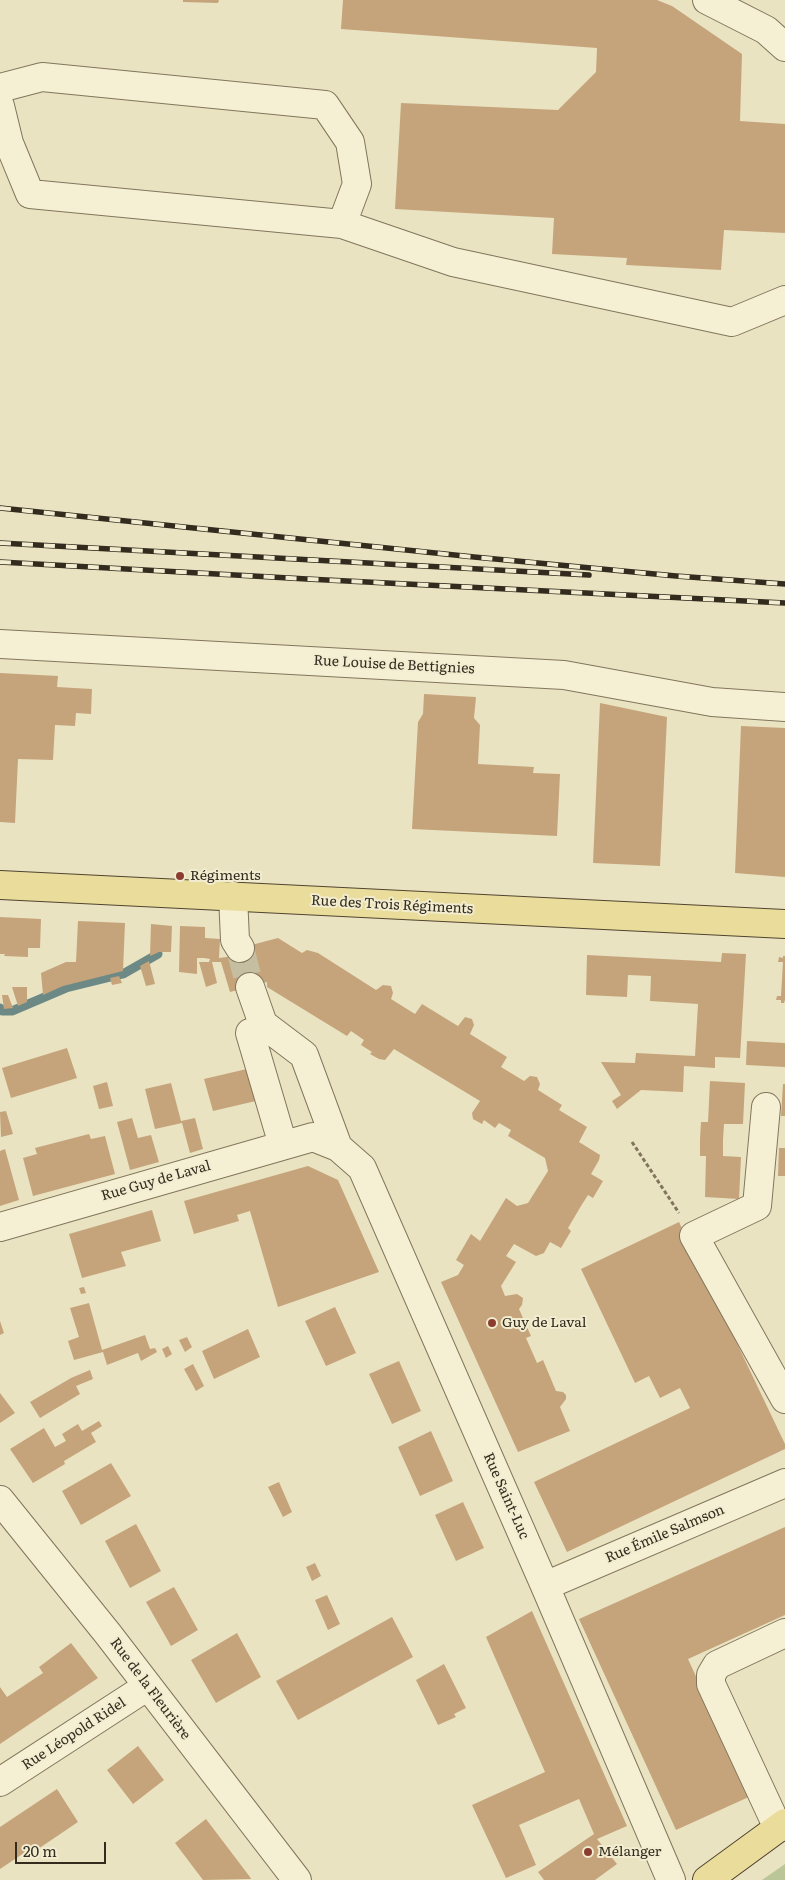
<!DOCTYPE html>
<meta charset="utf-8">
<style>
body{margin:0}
#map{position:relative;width:785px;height:1880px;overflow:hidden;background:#eae3c2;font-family:Literata,serif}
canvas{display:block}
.scale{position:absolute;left:15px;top:1842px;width:91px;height:22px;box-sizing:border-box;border:2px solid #332b1e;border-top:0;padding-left:6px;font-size:15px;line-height:18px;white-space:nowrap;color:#332b1e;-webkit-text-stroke:4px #f2edd0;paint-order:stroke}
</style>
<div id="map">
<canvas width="785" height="1880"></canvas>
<div class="scale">20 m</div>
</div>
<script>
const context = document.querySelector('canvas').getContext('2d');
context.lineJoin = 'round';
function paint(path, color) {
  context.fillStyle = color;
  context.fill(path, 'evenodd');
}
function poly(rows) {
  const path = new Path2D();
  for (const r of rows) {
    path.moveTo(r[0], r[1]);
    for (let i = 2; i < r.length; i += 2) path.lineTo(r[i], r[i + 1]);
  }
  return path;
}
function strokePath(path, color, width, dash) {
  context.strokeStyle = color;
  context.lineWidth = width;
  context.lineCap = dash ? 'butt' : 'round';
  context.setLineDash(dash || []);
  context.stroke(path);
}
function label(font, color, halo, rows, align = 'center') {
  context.font = font + ' Literata,serif';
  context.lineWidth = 4;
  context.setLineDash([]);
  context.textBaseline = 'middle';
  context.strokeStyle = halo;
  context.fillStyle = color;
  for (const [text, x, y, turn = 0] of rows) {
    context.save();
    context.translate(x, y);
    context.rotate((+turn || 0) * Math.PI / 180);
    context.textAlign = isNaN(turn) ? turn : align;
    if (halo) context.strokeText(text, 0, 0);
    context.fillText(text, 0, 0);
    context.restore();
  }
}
paint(poly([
 [785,1864,785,1880,762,1880]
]), '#bac697');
strokePath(poly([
 [0,1008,2,1011,12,1011,66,988,123,974,158,954]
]), '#6c8986', 9);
paint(poly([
 [183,0,219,0,218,3,183,2],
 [343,0,657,0,672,6,742,54,740,121,785,124,785,233,724,230,721,270,626,265,627,258,552,254,554,218,395,209,401,103,558,110,596,72,597,48,341,29],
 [0,673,58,676,57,687,92,689,91,714,76,713,75,726,55,725,53,760,18,759,15,823,0,822],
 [424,694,476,697,474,718,480,725,478,764,534,767,533,773,560,774,557,836,412,829,418,722,423,714],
 [600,703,667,717,660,866,593,863],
 [741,726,785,728,785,877,735,873],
 [0,917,41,919,40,948,28,948,28,957,4,956,5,954,0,954],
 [78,921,125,923,123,971,63,986,43,995,41,973,66,962,76,962],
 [151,924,172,926,171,952,159,952,150,956],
 [180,926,205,927,205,938,220,939,219,958,235,956,240,948,278,938,302,953,307,950,318,953,376,990,383,985,391,986,393,993,391,999,415,1014,422,1004,458,1026,465,1017,472,1019,474,1025,470,1034,507,1057,501,1067,524,1081,530,1076,537,1077,540,1084,538,1090,562,1105,559,1110,587,1127,579,1142,600,1155,599,1160,591,1174,603,1181,593,1198,588,1195,581,1206,568,1228,571,1231,561,1248,550,1242,544,1253,536,1256,514,1244,506,1256,516,1262,501,1286,505,1296,517,1294,523,1298,522,1305,519,1309,531,1336,526,1338,537,1363,543,1360,556,1391,563,1392,566,1395,566,1399,560,1407,570,1431,518,1452,441,1282,458,1275,464,1265,456,1260,471,1234,480,1241,506,1198,517,1206,528,1203,548,1171,545,1158,508,1136,511,1130,499,1123,495,1128,484,1120,482,1124,473,1119,472,1113,480,1101,394,1049,385,1060,379,1059,370,1054,372,1052,361,1045,364,1040,351,1031,347,1036,267,987,267,982,230,992,221,962,212,962,217,983,206,987,199,962,209,962,210,959,204,958,197,958,197,974,179,972],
 [722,953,746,954,740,1058,715,1057,715,1068,684,1066,683,1092,641,1090,617,1109,612,1101,621,1095,601,1062,635,1063,636,1053,695,1056,698,1004,650,1001,651,976,628,975,627,997,586,995,587,955,721,962],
 [783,956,785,956,785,1000,784,1003,781,1003,781,1000,776,1000,777,996,781,996,783,962,778,962,779,957,783,958],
 [149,961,155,984,146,986,140,966],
 [119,976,122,983,112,985,110,978],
 [12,987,27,987,27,1002,18,1006],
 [2,995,8,995,13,1008,4,1009],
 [747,1041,785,1043,785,1067,746,1065],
 [67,1048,77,1078,11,1098,2,1068],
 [251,1068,260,1100,213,1111,204,1079],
 [710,1081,745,1083,743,1124,724,1124,723,1140,723,1156,741,1157,739,1199,705,1197,706,1156,700,1156,700,1139,701,1122,708,1122],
 [107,1082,113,1106,99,1109,93,1086],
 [171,1083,181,1121,195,1118,203,1149,190,1153,182,1123,155,1129,145,1089],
 [783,1084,785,1084,785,1116,781,1116],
 [6,1111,13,1134,1,1137,0,1112],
 [132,1118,138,1138,151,1135,159,1162,130,1170,117,1122],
 [89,1134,91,1139,105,1136,115,1174,33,1196,23,1158,37,1154,35,1148],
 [779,1148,785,1148,785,1176,778,1176],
 [5,1149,19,1200,0,1206,0,1151],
 [308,1166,338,1180,379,1272,278,1307,250,1211,237,1215,239,1221,194,1234,184,1201],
 [152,1210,161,1241,121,1252,126,1266,82,1278,69,1234],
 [679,1222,785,1444,785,1449,567,1552,534,1482,690,1408,680,1388,660,1398,649,1376,635,1383,581,1269],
 [84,1287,86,1293,81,1294,79,1288],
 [89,1303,102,1350,145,1335,150,1349,155,1348,157,1352,141,1361,138,1353,107,1365,103,1352,74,1360,68,1341,79,1337,70,1308],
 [335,1307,356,1353,326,1366,305,1321],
 [0,1321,4,1333,0,1335],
 [248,1329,260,1357,214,1379,202,1351],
 [187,1337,192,1347,185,1352,179,1340],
 [168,1346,172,1354,166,1358,162,1349],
 [399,1361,421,1411,392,1424,369,1374],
 [193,1364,204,1386,196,1391,184,1369],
 [90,1370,93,1379,76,1386,80,1394,40,1418,30,1402,71,1378],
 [0,1393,15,1413,0,1423],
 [99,1421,102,1426,91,1433,96,1442,64,1461,65,1464,33,1483,10,1449,44,1428,55,1447,66,1441,62,1434,78,1424,82,1431],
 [431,1431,453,1481,420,1496,398,1447],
 [111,1463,131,1496,81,1525,62,1491],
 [279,1482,292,1512,283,1517,268,1487],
 [463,1502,484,1548,456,1561,435,1515],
 [136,1524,161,1571,130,1588,105,1541],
 [785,1527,785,1615,688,1659,751,1796,676,1830,579,1619],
 [315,1563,321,1576,312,1581,306,1567],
 [174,1587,198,1630,171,1646,146,1602],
 [327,1595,340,1624,328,1630,315,1600],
 [532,1611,627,1826,597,1839,617,1864,595,1880,544,1880,538,1872,594,1834,579,1799,519,1825,536,1865,506,1878,472,1805,545,1772,486,1637],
 [392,1617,413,1657,298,1720,276,1681],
 [237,1633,261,1677,216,1703,191,1660],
 [71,1643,98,1678,0,1744,0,1687,7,1697,43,1673,39,1667],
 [444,1664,466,1708,454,1714,456,1717,438,1725,416,1680],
 [138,1746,164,1780,133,1804,107,1770],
 [57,1789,78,1822,38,1849,36,1845,0,1869,0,1827],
 [206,1819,250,1877,251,1879,203,1880,175,1843]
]), '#c5a47b');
strokePath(poly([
 [240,948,250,987]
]), '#c5bea1', 28, [28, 14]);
const minor = poly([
 [707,0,766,30,785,47],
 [0,88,42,77,325,105,350,142,357,184,342,224],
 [0,106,9,143,30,194,342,224,453,262,732,322,785,300],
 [0,644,564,675,712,702,785,707],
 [233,896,235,940,240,948],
 [250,987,263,1024,304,1055,338,1147],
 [250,1033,283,1145],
 [766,1107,757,1206,694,1236,785,1399],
 [0,1227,313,1137,338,1147,362,1168,545,1586,671,1880],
 [0,1500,108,1634,297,1880],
 [545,1586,785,1483],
 [0,1782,148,1686],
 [778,1828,711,1684,711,1675,717,1665,785,1633]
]);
const major = poly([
 [0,885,785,924],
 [707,1880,785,1823]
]);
strokePath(minor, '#82755b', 30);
strokePath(major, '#50432f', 30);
strokePath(poly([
 [632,1142,679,1213]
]), '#82755b', 3, [4, 2.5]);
strokePath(minor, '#f5f0d4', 28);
strokePath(major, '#eadd9c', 28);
const rail = poly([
 [0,508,474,557,676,576,785,584],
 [0,543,589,575],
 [0,562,307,579,785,603]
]);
strokePath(rail, '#332b1e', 5.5);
strokePath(rail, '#f2edd0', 4, [11]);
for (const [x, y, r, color] of [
 [180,876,5,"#8b3d30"],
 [492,1323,5,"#8b3d30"],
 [588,1852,5,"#8b3d30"]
]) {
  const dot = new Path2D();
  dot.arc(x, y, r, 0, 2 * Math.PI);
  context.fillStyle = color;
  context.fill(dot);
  strokePath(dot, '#f2edd0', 2);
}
label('14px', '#332b1e', '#f2edd0', [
 ["Rue Louise de Bettignies",394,665,3],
 ["Rue des Trois Régiments",392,905,3],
 ["Rue Guy de Laval",156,1181,-16],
 ["Rue Saint-Luc",506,1496,66],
 ["Rue Émile Salmson",665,1534,-23],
 ["Rue de la Fleurière",150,1689,53],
 ["Rue Léopold Ridel",74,1734,-33]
]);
label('14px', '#332b1e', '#f2edd0', [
 ["Régiments",190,876],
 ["Guy de Laval",502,1323],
 ["Mélanger",598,1852]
], 'left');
</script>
